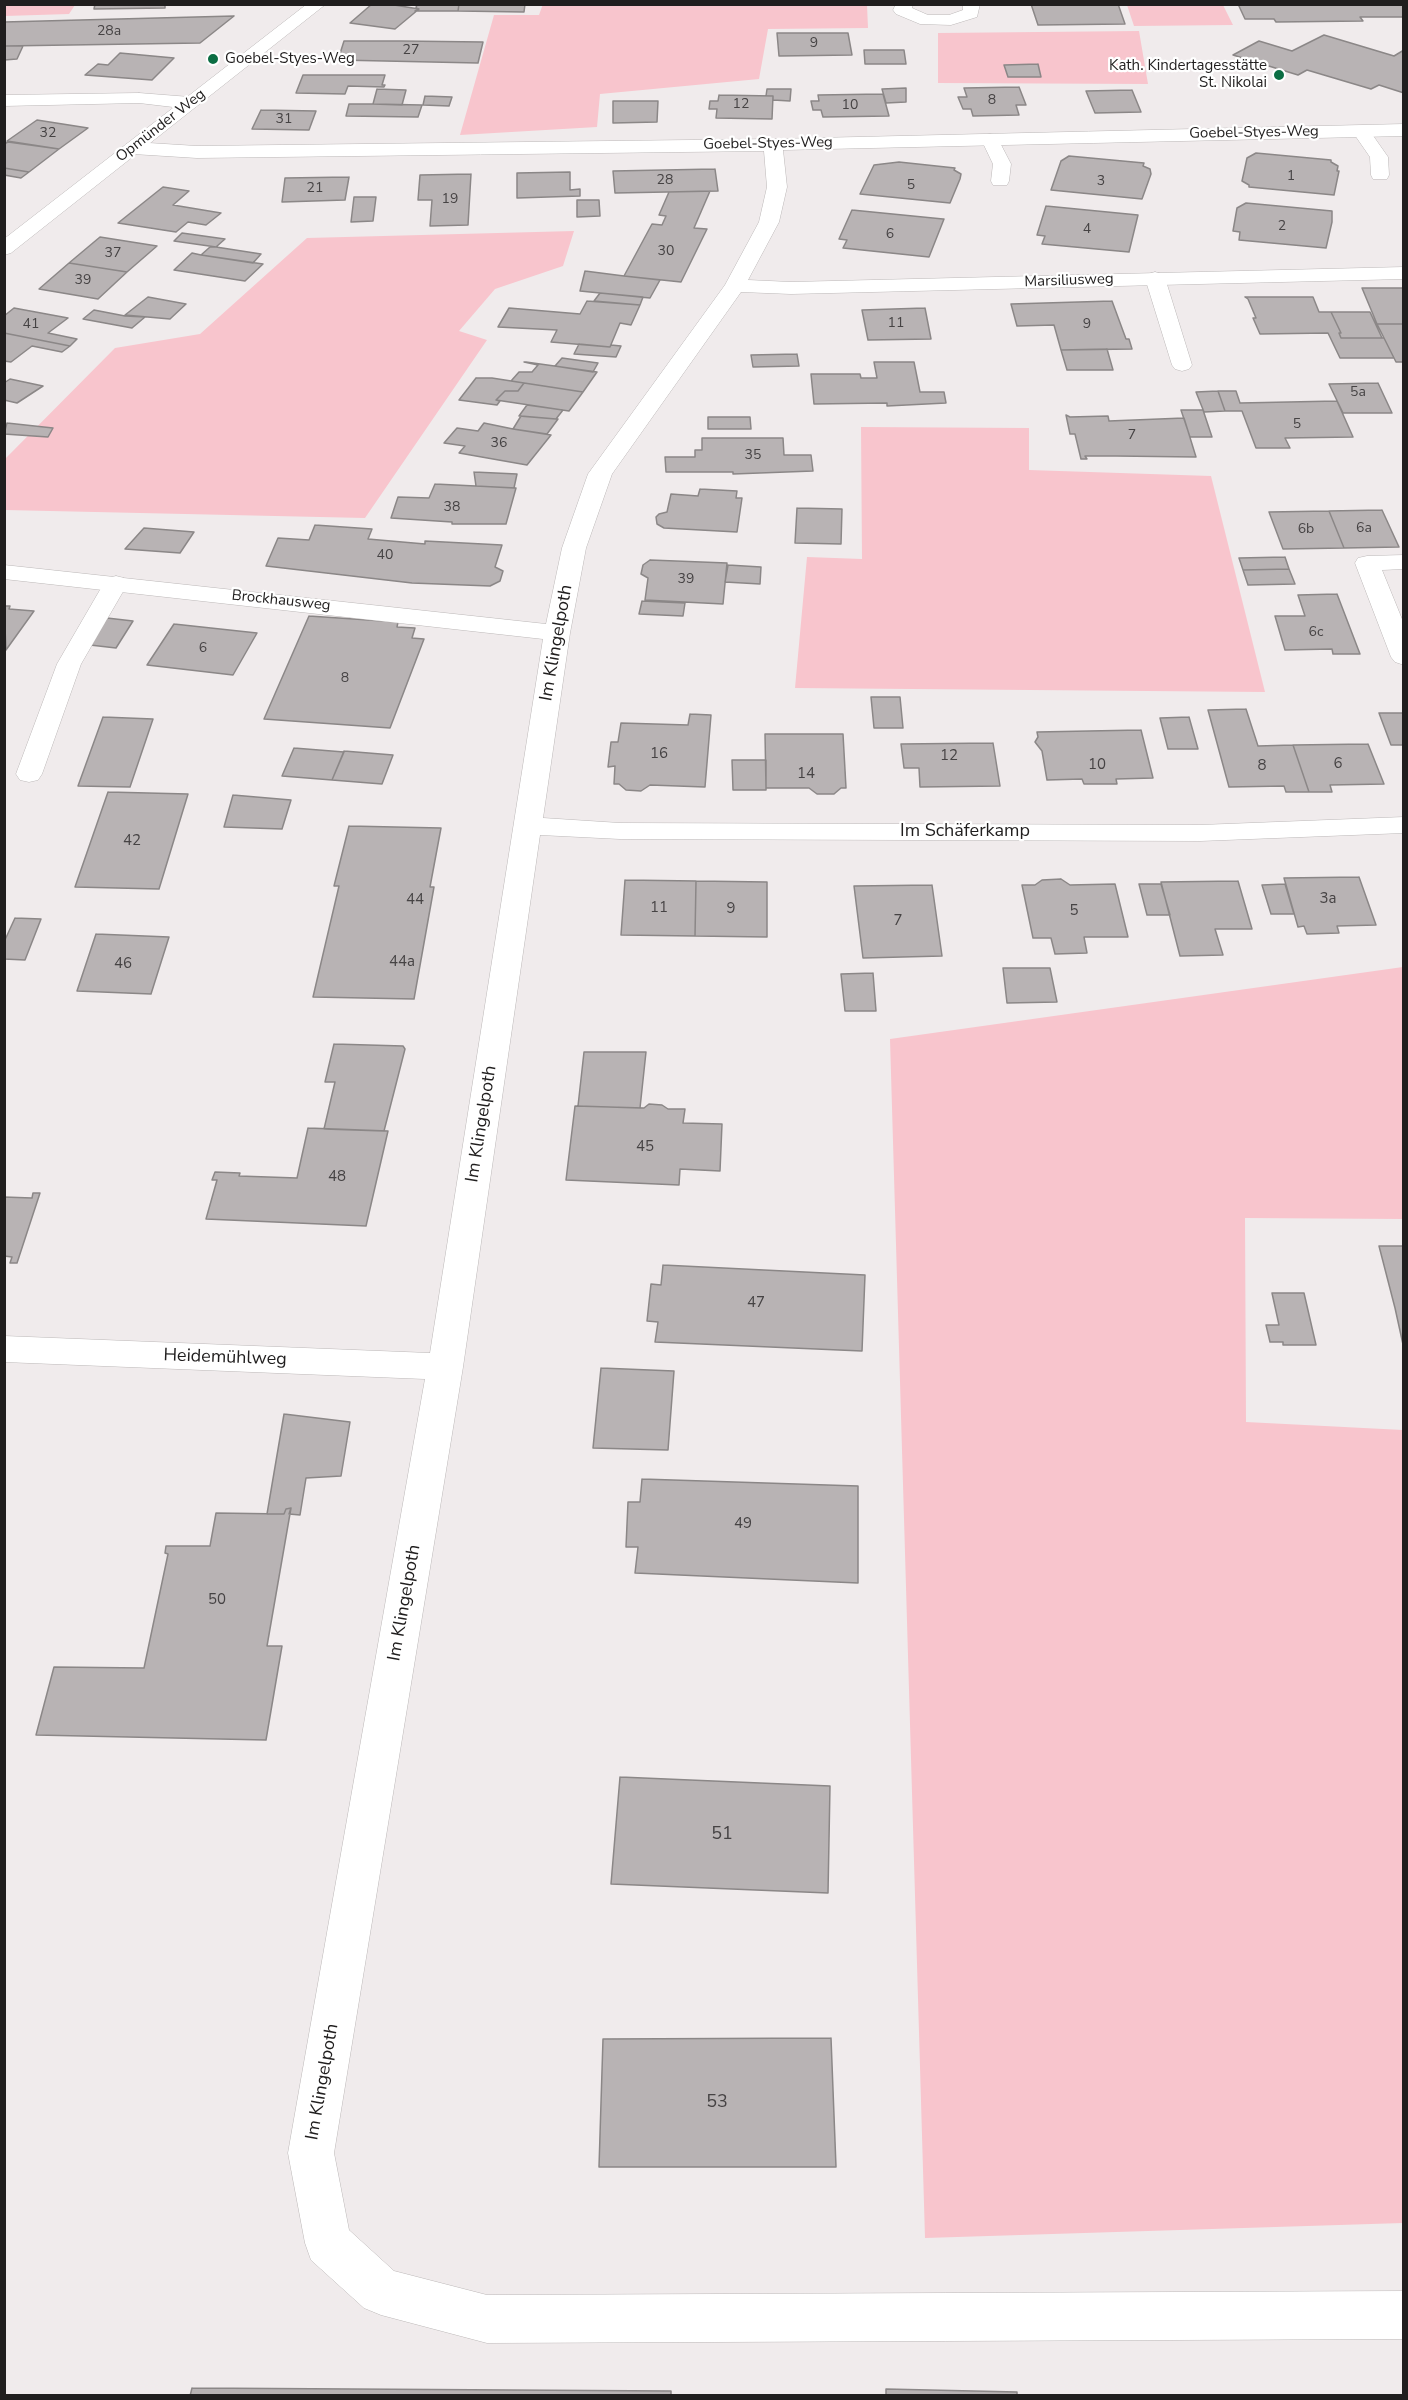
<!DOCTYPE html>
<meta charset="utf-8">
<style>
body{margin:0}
#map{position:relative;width:1408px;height:2400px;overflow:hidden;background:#f0ebec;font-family:"Nunito Sans",sans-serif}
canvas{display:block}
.frame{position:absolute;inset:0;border:6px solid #201e1e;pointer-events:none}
</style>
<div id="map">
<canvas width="1408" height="2400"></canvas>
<div class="frame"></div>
</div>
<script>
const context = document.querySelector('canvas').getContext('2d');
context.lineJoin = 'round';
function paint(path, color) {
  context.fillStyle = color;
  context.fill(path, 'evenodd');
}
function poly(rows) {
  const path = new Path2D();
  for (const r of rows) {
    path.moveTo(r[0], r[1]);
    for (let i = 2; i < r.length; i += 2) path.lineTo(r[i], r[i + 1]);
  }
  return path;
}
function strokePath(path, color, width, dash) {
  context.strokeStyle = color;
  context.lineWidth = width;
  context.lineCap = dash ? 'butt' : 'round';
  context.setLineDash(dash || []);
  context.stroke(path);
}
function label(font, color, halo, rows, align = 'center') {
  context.font = font + ' "Nunito Sans",sans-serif';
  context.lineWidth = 4.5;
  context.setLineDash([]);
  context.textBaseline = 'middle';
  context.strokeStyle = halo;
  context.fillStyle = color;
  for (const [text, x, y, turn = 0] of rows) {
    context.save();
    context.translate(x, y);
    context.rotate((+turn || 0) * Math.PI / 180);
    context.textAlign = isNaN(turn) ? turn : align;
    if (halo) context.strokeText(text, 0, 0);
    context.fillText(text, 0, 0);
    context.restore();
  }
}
paint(poly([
 [543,4,867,5,868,28,768,29,759,79,600,94,597,127,460,135,494,15,539,15],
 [4,5,5,4,75,5,69,14,5,16],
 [1127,5,1223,5,1233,25,1134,26],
 [1139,31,1148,84,938,83,938,33],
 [574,231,563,266,495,289,459,331,487,340,365,518,5,510,5,459,115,348,200,334,307,238],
 [861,427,1029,428,1029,470,1211,476,1265,692,795,688,807,557,862,559],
 [1403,967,1403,1219,1245,1218,1246,1422,1403,1430,1403,2223,925,2238,890,1039]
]), '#f8c5cd');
const building = poly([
 [95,4,165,4,165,8,94,9,95,4],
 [372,4,388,4,419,9,395,29,350,23,372,4],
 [417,4,459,4,458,11,415,11,419,9,416,8,417,4],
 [459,4,525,4,524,12,458,11,459,4],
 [1031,4,1118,4,1125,24,1038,25,1031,4],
 [1238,4,1404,4,1404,17,1360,17,1363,21,1276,22,1274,19,1245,19,1238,4],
 [234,16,200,43,4,46,4,22,234,16],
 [777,33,848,33,852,55,779,56,777,33],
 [1324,35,1394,56,1404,50,1404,93,1379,85,1371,89,1307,70,1298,75,1233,55,1259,41,1292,51,1324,35],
 [344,41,401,41,483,42,478,63,338,60,344,41],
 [4,46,23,46,17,59,4,60,4,46],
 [864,50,904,50,906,64,865,64,864,50],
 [120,53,174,58,152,80,85,75,98,64,108,65,120,53],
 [1038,64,1041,77,1008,77,1004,65,1038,64],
 [303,75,385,75,382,85,385,85,384,87,348,86,345,94,296,93,303,75],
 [1019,87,1026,105,1016,105,1019,115,973,116,971,109,963,109,958,97,967,97,964,88,1019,87],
 [906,88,906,102,886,103,882,89,906,88],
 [377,89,406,90,402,105,373,104,377,89],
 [767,89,791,89,790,101,773,100,773,96,766,96,767,89],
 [1132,90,1141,112,1095,113,1086,91,1132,90],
 [883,94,889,116,823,117,821,110,813,110,811,101,819,101,818,95,883,94],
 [719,95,773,96,772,119,716,118,717,109,709,109,710,101,718,101,719,95],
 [425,96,452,97,449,106,423,105,425,96],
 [613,101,658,101,657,122,613,123,613,101],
 [349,104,373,104,422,105,418,117,346,116,349,104],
 [261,110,316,111,309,130,252,129,261,110],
 [37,120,88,128,59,149,7,141,37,120],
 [8,142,59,149,29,172,4,168,4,144,8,142],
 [1256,153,1331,160,1331,162,1338,166,1337,171,1339,171,1334,195,1249,187,1249,185,1242,181,1244,172,1247,158,1256,153],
 [1069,156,1144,163,1143,166,1150,169,1151,174,1142,199,1051,190,1061,161,1069,156],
 [899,162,955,168,954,170,961,174,960,179,950,203,860,194,874,165,899,162],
 [4,168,29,172,21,178,4,175,4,168],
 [715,169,718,191,615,193,613,171,715,169],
 [570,172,570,190,580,189,580,196,517,198,517,173,570,172],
 [471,174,468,225,430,226,432,200,418,200,420,175,471,174],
 [349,177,345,200,282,202,285,178,349,177],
 [163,187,189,191,173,205,221,213,206,225,188,222,176,232,118,223,163,187],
 [710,191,694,228,707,229,681,282,624,276,652,224,662,225,666,216,659,215,669,192,710,191],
 [354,197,376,197,373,221,351,222,354,197],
 [577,200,599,200,600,216,577,217,577,200],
 [1246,203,1332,211,1332,222,1326,248,1239,240,1240,232,1233,231,1237,208,1246,203],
 [1046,206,1138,215,1129,252,1042,244,1045,236,1037,235,1046,206],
 [852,210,943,219,944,219,929,257,843,248,847,240,839,239,852,210],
 [182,233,225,239,216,247,174,241,182,233],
 [100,237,157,246,127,272,69,263,100,237],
 [210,247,216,247,261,254,253,263,201,255,210,247],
 [192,253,201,255,263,264,245,281,174,270,192,253],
 [69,263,127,272,98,299,39,289,69,263],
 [585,271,624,276,660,280,650,298,580,291,585,271],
 [1362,288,1404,288,1404,324,1377,324,1362,288],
 [600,293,643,297,640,305,594,301,600,293],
 [148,297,186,304,170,319,125,315,148,297],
 [1245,297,1313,297,1319,312,1331,312,1341,333,1339,333,1341,338,1384,338,1394,358,1340,358,1328,333,1260,334,1253,318,1256,318,1248,299,1245,297],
 [587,301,640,305,631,325,620,323,610,347,551,342,557,330,498,327,509,308,580,314,587,301],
 [1112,301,1126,339,1129,339,1132,349,1061,350,1054,325,1017,326,1011,304,1112,301],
 [14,308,68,318,48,333,77,339,70,346,4,333,4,316,14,308],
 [925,308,931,339,868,340,862,310,925,308],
 [94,310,125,316,145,317,132,328,83,319,94,310],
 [1331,312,1370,312,1382,338,1341,338,1339,333,1341,333,1331,312],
 [1377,324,1404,324,1404,362,1396,362,1377,324],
 [4,333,70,346,62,352,32,346,11,362,4,361,4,333],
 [579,344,610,347,611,345,621,346,616,357,574,354,579,344],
 [1107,349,1113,370,1067,370,1061,350,1107,349],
 [797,354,799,366,753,367,751,355,797,354],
 [562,358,598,363,593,372,555,366,562,358],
 [524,362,526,362,597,372,583,392,511,381,519,372,532,372,538,365,524,362],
 [874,362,914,362,920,392,944,392,946,403,887,406,887,403,814,404,811,374,860,374,861,378,877,378,874,362],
 [476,378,492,378,524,383,518,391,505,391,496,400,500,401,497,405,459,400,476,378],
 [10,379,43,386,17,403,4,400,4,383,10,379],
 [524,383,583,392,569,411,496,400,505,391,518,391,524,383],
 [1378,383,1392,413,1343,413,1329,384,1378,383],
 [1218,391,1225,411,1204,412,1196,392,1218,391],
 [1218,391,1236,391,1240,403,1337,401,1353,437,1285,438,1290,448,1256,448,1242,411,1225,411,1218,391],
 [527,405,563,410,556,419,519,416,527,405],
 [1181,410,1203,410,1212,437,1190,437,1181,410],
 [1066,415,1070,417,1108,416,1109,421,1184,418,1196,457,1116,456,1085,456,1087,459,1081,459,1075,434,1070,434,1066,415],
 [521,416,556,419,558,419,547,434,513,429,521,416],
 [708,417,750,417,751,429,708,429,708,417],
 [7,423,53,428,48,437,4,434,7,423],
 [484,423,513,429,551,435,527,465,459,453,465,446,444,443,457,428,478,431,484,423],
 [702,438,783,438,784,455,811,455,813,471,733,474,733,472,666,472,665,457,695,457,695,450,702,450,702,438],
 [474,472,517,474,514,488,476,486,474,472],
 [435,484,516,488,506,524,452,524,452,522,391,518,398,497,429,498,435,484],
 [700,489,737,491,736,498,742,498,737,532,664,528,657,524,656,517,659,514,667,512,671,494,698,496,700,489],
 [797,508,842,509,841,544,795,543,797,508],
 [1382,510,1399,547,1344,548,1329,511,1382,510],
 [1329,511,1344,548,1283,549,1269,512,1329,511],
 [315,525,372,529,368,539,425,544,425,541,502,545,495,567,503,571,500,581,490,586,412,583,266,566,278,538,309,540,315,525],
 [144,528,194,532,180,553,125,549,144,528],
 [1285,557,1289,569,1243,570,1239,558,1285,557],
 [650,560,727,563,723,604,645,600,648,578,641,574,643,565,650,560],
 [728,565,761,567,760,584,725,582,728,565],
 [1289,569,1295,584,1248,585,1243,570,1289,569],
 [1337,594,1360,654,1333,654,1332,649,1285,650,1275,616,1305,616,1298,595,1337,594],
 [642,601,685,603,683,616,639,614,642,601],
 [4,606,10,606,9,609,34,611,6,650,4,606],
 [309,616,398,622,397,627,415,628,412,638,424,639,390,728,264,719,309,616],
 [107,618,133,621,116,648,90,645,107,618],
 [174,624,257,633,233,675,147,665,174,624],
 [871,697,900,697,903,728,874,728,871,697],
 [1246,709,1258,746,1293,745,1309,792,1286,792,1284,786,1229,787,1208,710,1246,709],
 [1379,713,1404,713,1404,745,1391,745,1379,713],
 [690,714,711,715,705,787,650,785,641,791,626,790,619,784,614,784,615,766,608,767,611,742,618,742,621,723,688,725,690,714],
 [103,717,153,719,130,787,78,786,103,717],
 [1189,717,1198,749,1168,749,1160,718,1189,717],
 [1141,730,1153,778,1116,779,1117,784,1084,784,1082,779,1047,780,1042,751,1035,742,1038,737,1037,732,1141,730],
 [765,734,843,734,846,788,841,788,834,794,817,794,809,788,766,788,765,734],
 [993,743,1000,786,920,787,919,768,904,768,901,744,993,743],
 [1368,744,1384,784,1330,785,1332,792,1309,792,1293,745,1368,744],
 [294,748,344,752,332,780,282,776,294,748],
 [344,751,393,755,382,784,332,780,344,751],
 [732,760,766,760,766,790,733,790,732,760],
 [108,792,188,794,159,889,75,887,108,792],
 [233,795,291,800,282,829,224,827,233,795],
 [349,826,441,828,430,887,434,887,414,999,313,997,339,886,334,886,349,826],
 [1359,877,1376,925,1337,926,1339,933,1307,934,1304,926,1298,927,1284,878,1359,877],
 [1061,879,1070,885,1115,884,1128,937,1084,937,1087,953,1055,954,1051,938,1033,938,1022,885,1035,885,1042,880,1061,879],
 [625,880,696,881,695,936,621,935,625,880],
 [696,881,767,882,767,937,695,936,696,881],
 [1238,881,1252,929,1215,929,1223,955,1180,956,1161,882,1238,881],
 [1139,884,1161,884,1170,915,1147,915,1139,884],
 [1285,884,1294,914,1271,914,1262,885,1285,884],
 [932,885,942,956,863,958,854,886,932,885],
 [15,918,41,919,25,960,4,959,4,942,15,918],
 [96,934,169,937,151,994,77,991,96,934],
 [1003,968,1050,968,1057,1002,1007,1003,1003,968],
 [873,973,876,1011,845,1011,841,974,873,973],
 [334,1044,403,1046,405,1049,384,1131,324,1129,335,1082,325,1082,334,1044],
 [584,1052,646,1052,640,1108,578,1106,584,1052],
 [649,1104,662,1105,668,1109,685,1109,683,1123,722,1124,720,1171,680,1169,679,1185,566,1180,575,1106,644,1108,649,1104],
 [308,1128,388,1131,366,1226,206,1219,217,1180,212,1180,215,1172,240,1173,239,1176,297,1178,308,1128],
 [33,1193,40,1193,17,1263,10,1263,12,1257,4,1256,4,1197,32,1198,33,1193],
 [1379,1246,1404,1246,1404,1349,1395,1308,1379,1246],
 [663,1265,865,1275,862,1351,655,1342,658,1322,647,1321,651,1284,661,1285,663,1265],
 [1272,1293,1304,1293,1316,1345,1283,1345,1283,1342,1270,1342,1266,1325,1279,1325,1272,1293],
 [601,1368,674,1371,668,1450,593,1448,601,1368],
 [284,1414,350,1422,341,1476,306,1478,300,1515,289,1514,291,1508,286,1509,284,1514,267,1514,284,1414],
 [642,1479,858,1486,858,1583,635,1573,638,1547,626,1547,628,1502,640,1502,642,1479],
 [291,1508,267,1646,282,1646,266,1740,36,1735,54,1667,144,1668,168,1554,165,1553,166,1546,210,1546,216,1513,284,1514,286,1509,291,1508],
 [620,1777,830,1786,828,1893,611,1884,620,1777],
 [831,2038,836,2167,599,2167,603,2039,831,2038],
 [192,2388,671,2391,671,2396,190,2396,192,2388],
 [886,2389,1017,2392,1017,2396,886,2396,886,2389]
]);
paint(building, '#b8b3b4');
strokePath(building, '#8b8787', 1.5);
const service = poly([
 [1361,126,1367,127,1388,157,1389,175,1387,179,1373,179,1371,175,1370,157,1352,131,1355,127,1361,126],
 [990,134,996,135,1011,164,1009,181,1007,185,993,185,991,181,993,164,981,139,984,135,990,134],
 [1155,272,1162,274,1165,278,1192,365,1189,369,1182,371,1175,369,1172,365,1145,278,1148,274,1155,272],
 [116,576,124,578,128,583,81,664,42,774,38,780,29,782,20,780,16,774,57,664,104,583,108,578,116,576]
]);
const minor = poly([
 [896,4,913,4,912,8,928,15,949,15,963,10,963,4,980,4,977,17,951,25,920,24,896,14,893,10,896,4],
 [139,93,190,97,196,99,199,103,196,107,190,109,139,103,4,106,4,95,139,93],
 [1404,124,1404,136,783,150,787,187,779,222,748,280,791,282,1404,267,1404,279,791,294,741,292,612,474,586,548,570,633,543,818,620,823,1200,825,1404,817,1404,833,1200,841,620,839,540,835,463,1367,334,2153,349,2230,394,2271,487,2295,1404,2291,1404,2339,487,2343,381,2315,364,2308,311,2260,305,2243,288,2153,425,1379,4,1362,4,1336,430,1353,543,639,4,579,4,565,546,624,562,548,588,474,725,285,759,222,767,187,764,151,197,158,133,154,126,152,124,148,126,144,133,142,197,146,773,139,1404,124],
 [1404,555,1404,569,1382,570,1404,624,1404,665,1395,662,1391,657,1355,563,1358,558,1367,556,1404,555]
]);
const tertiary = poly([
 [307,4,326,4,11,253,4,255,4,239,307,4]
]);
strokePath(service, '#bcb8b8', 1);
strokePath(minor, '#bcb8b8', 1);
strokePath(tertiary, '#bcb8b8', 1);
paint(service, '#fff');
paint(minor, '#fff');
paint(tertiary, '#fff');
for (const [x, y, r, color] of [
 [213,59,6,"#0b6d43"],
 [1279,75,6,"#0b6d43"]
]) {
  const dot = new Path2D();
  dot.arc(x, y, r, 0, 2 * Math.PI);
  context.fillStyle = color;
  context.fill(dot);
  strokePath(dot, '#fff', 2);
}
label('14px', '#464344', null, [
 ["28a",109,32],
 ["9",814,44],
 ["27",411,51],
 ["8",992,101],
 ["12",741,105],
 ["10",850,106],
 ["31",284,120],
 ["32",48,134],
 ["1",1291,177],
 ["28",665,181],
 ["3",1101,182],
 ["5",911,186],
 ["21",315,189],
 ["19",450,200],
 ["2",1282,227],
 ["4",1087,230],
 ["6",890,235],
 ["30",666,252],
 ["37",113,254],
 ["39",83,281],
 ["11",896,324],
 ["41",31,325],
 ["9",1087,325],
 ["5a",1358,393],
 ["5",1297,425],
 ["7",1132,436],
 ["36",499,444],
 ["35",753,456],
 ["38",452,508],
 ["6a",1364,529],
 ["6b",1306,530],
 ["40",385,556],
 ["39",686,580],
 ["6c",1316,633],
 ["6",203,649],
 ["8",345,679]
]);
label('15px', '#201e1e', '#fff', [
 ["Goebel-Styes-Weg",225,59],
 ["Kath. Kindertagesstätte",1267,66,"right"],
 ["St. Nikolai",1267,83,"right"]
], 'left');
label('15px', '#201e1e', '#fff', [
 ["Opmünder Weg",161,126,-38],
 ["Goebel-Styes-Weg",1254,133,-1],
 ["Goebel-Styes-Weg",768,144,-1],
 ["Marsiliusweg",1069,281,-2],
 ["Brockhausweg",281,601,6]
]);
label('15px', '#464344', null, [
 ["16",659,754],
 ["12",949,756],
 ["6",1338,764],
 ["10",1097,765],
 ["8",1262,766],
 ["14",806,774],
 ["42",132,841],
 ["3a",1328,899],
 ["44",415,900],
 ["11",659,908],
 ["9",731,909],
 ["5",1074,911],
 ["7",898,921],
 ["44a",402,962],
 ["46",123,964],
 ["45",645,1147],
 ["48",337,1177],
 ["47",756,1303],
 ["49",743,1524],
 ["50",217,1600]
]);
label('18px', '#201e1e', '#fff', [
 ["Im Klingelpoth",557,643,-80],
 ["Im Schäferkamp",965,832],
 ["Im Klingelpoth",482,1124,-81],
 ["Heidemühlweg",225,1358,2],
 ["Im Klingelpoth",405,1603,-80],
 ["Im Klingelpoth",323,2082,-80]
]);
label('18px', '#464344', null, [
 ["51",722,1835],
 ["53",717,2103]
]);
</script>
